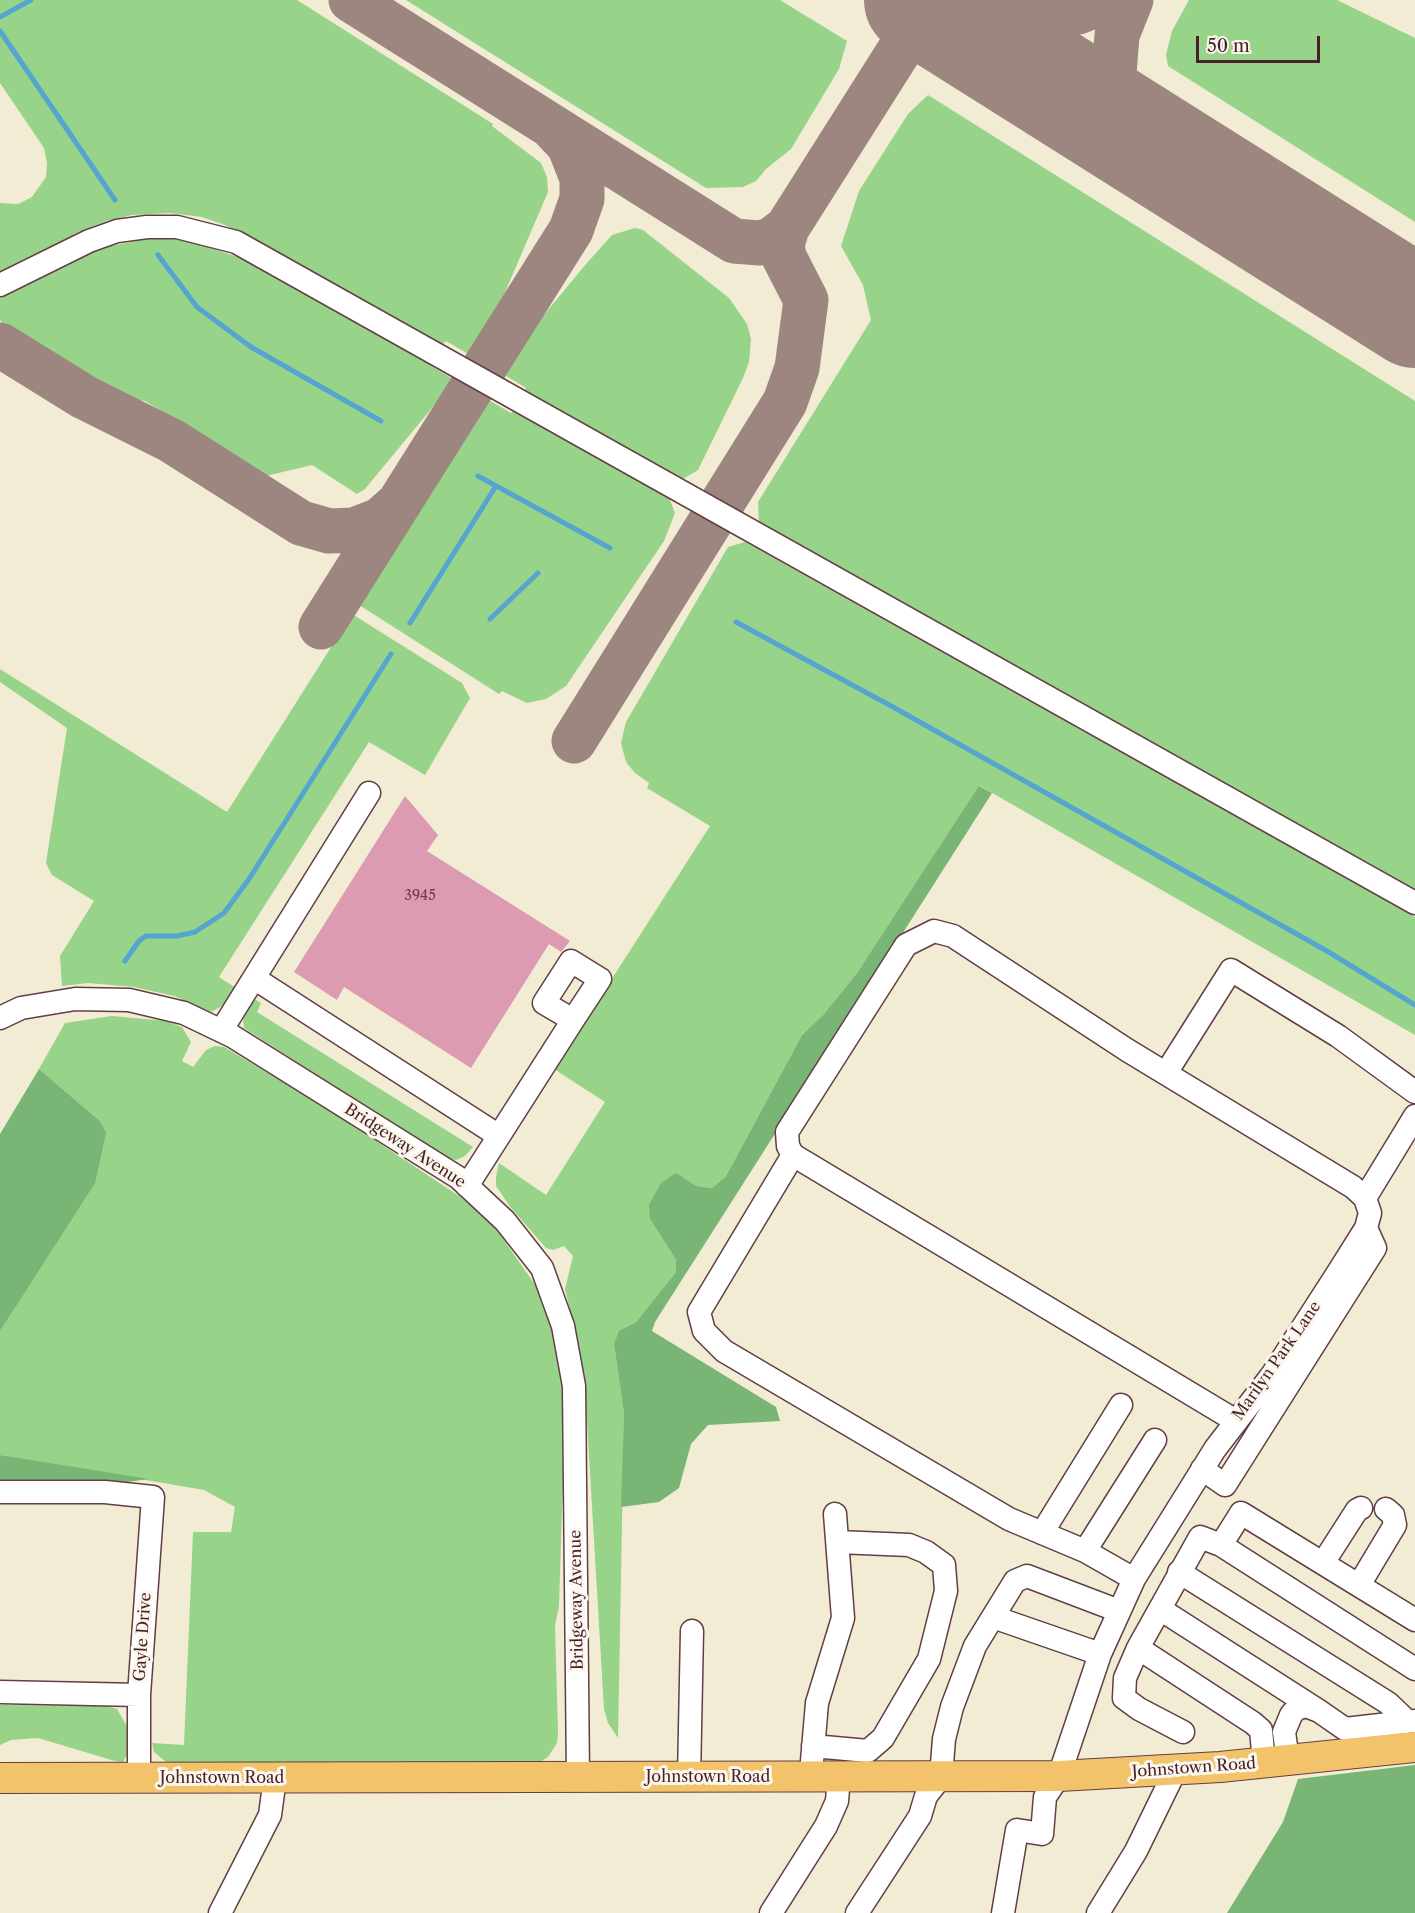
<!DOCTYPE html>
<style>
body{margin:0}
#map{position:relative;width:1415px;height:1913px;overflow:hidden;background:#f2ecd4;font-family:"Libre Caslon Text",serif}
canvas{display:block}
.scale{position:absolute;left:1196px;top:36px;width:124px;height:27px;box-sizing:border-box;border:3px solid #4a1f2b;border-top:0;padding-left:8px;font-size:18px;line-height:21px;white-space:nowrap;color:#4a1f2b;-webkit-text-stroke:4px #fbf7ec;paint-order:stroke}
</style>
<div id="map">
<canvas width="1415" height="1913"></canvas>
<div class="scale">50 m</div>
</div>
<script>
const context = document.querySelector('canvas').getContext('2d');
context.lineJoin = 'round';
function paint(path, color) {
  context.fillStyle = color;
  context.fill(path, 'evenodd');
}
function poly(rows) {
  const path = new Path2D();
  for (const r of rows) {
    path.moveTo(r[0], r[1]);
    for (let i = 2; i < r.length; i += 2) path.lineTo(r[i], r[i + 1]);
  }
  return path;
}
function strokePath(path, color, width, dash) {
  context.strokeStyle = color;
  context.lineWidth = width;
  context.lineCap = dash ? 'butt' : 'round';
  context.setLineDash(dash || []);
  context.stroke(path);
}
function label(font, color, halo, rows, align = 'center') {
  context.font = font + ' "Libre Caslon Text",serif';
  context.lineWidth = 6;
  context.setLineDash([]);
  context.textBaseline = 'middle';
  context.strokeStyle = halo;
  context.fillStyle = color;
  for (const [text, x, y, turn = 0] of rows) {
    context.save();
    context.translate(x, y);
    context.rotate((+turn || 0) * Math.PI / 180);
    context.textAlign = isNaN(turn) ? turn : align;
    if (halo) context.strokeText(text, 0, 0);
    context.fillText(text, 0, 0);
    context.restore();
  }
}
paint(poly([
 [0,0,297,0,493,124,492,126,541,163,547,177,548,192,497,311,470,355,446,341,442,345,225,225,202,217,170,213,132,215,106,221,76,233,32,262,0,275,0,203,18,204,32,197,46,177,47,163,44,148,0,83],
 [406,0,780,0,847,41,839,69,791,149,766,169,756,181,743,187,706,188],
 [1189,0,1337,0,1415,38,1415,222,1168,66,1166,55,1172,31],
 [928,95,1415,401,1415,894,759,524,758,502,871,320,863,285,841,246,859,191,908,114],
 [635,228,643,230,729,298,747,324,751,339,749,362,743,378,698,470,683,479,675,477,524,392,526,388,503,374,524,339,586,264,612,235],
 [181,238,249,261,433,362,431,366,455,380,365,489,357,494,312,465,266,476,145,401,118,396,6,327,0,320,0,298,4,294,96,249,146,239],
 [487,399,511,413,516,408,667,492,675,513,664,541,566,686,546,699,527,703,502,691,499,694,359,605],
 [745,542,1415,917,1415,1035,980,786,857,973,823,1015,802,1035,726,1176,712,1188,696,1186,650,1219,676,1260,676,1272,636,1322,620,1331,614,1344,624,1414,618,1738,608,1723,604,1709,585,1388,579,1346,565,1289,573,1256,564,1246,553,1250,546,1248,511,1208,496,1186,496,1177,499,1163,546,1195,605,1102,554,1069,710,826,647,788,649,783,635,773,626,762,621,743,626,722,728,547],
 [352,614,462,683,470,698,425,775,369,742,219,977,236,988,222,1006,211,1012,174,996,134,987,88,983,62,986,60,956,94,901,52,875,46,863,67,728,0,682,0,669,227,812],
 [253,998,261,1003,257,1012,473,1147,465,1156,456,1160,445,1157,244,1028,243,1018],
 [112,1016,166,1021,182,1027,191,1042,182,1061,193,1067,206,1050,215,1046,224,1047,325,1107,462,1198,494,1226,536,1286,556,1342,562,1375,564,1445,559,1606,555,1626,558,1732,557,1743,548,1757,534,1766,171,1766,154,1752,152,1743,184,1745,193,1532,231,1532,235,1507,204,1490,0,1455,0,1331,36,1273,100,1121,39,1069,65,1023],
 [0,1705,107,1706,117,1709,128,1728,128,1753,123,1762,115,1761,38,1738,11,1740,0,1745]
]), '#97d388');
paint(poly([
 [979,786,992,793,655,1322,652,1331,776,1407,780,1421,708,1425,691,1444,679,1488,659,1502,621,1507,624,1414,614,1344,619,1331,636,1322,676,1272,676,1260,650,1219,649,1205,661,1183,676,1173,696,1186,712,1188,726,1176,802,1035,823,1015,857,973],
 [39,1069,100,1121,106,1133,95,1183,0,1331,0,1134],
 [0,1455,149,1479,106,1485,0,1490],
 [1415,1765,1415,1913,1227,1913,1283,1822,1298,1779]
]), '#79b574');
strokePath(poly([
 [0,17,31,0],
 [0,31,115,200],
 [158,255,197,307,251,347,381,421],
 [478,476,610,548],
 [490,619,538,573],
 [736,622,893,707,1327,951,1415,1005],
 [410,623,496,486],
 [125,961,139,941,146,936,177,936,195,932,224,913,249,879,391,654]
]), '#56a5d0', 5);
strokePath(poly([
 [351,0,734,241,760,243,771,240,787,228],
 [1131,0,1117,35,1114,74,1127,115,1154,147],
 [907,38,921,27,932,24,1045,18,1078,12,1109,0],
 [0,345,84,397,172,441,301,523,329,531,354,530,380,520,398,504],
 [321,627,571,230,582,199,582,178,569,145,552,127],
 [574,741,785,402,797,368,806,300,784,257,782,245,787,228,899,51]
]), '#9e8680', 45);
strokePath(poly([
 [920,0,1415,312]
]), '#9e8680', 112);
paint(poly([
 [405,796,438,835,427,851,570,941,561,952,549,944,471,1068,344,987,337,1000,294,972]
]), '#dc9bb1');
const minor = poly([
 [0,285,89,241,117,231,147,227,177,227,236,242,1415,903],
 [254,978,499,1136],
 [0,1018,21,1008,75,999,129,1000,184,1013,232,1036,459,1178,505,1221,542,1268,563,1326,574,1386,578,1777],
 [221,1031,369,793],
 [1166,1073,1231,970,1338,1036,1415,1092],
 [793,1155,699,1312,704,1331,724,1351,1009,1519,1085,1551,1134,1579],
 [467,1186,573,1020,600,979,571,961,544,1003,573,1020],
 [1365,1198,1415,1116],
 [1202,1469,1225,1485,1375,1248,1366,1228],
 [0,1492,105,1492,153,1497,139,1695,139,1778],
 [1042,1533,1121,1405],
 [1221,1545,1241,1513,1415,1620],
 [1085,1551,1155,1440],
 [1323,1563,1357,1510,1361,1508],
 [1179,1572,1388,1703,1408,1722],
 [1359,1585,1395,1525,1393,1515,1386,1509],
 [1160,1609,1319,1711],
 [993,1617,1100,1654],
 [1138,1648,1125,1678,1124,1698,1139,1709,1183,1732],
 [0,1692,139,1695],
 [813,1746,868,1751,883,1738,929,1659,946,1591,944,1565,926,1552,909,1545,838,1542],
 [1288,1760,1284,1732,1291,1715,1296,1709,1306,1706,1319,1711,1345,1729,1415,1721],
 [812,1761,817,1703,843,1618,835,1514],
 [1264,1762,1261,1730,1253,1723,1138,1648,1200,1537,1221,1545,1415,1669],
 [689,1778,692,1631],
 [220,1913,270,1815,275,1778],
 [771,1913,826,1826,837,1801,839,1777],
 [857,1913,920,1816,926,1796,941,1777,944,1739,952,1707,975,1646,1015,1581,1027,1576,1119,1611],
 [1003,1913,1017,1830,1042,1834,1045,1797,1059,1776,1100,1654,1134,1579,1215,1449,1272,1375,1339,1271,1366,1228,1370,1213,1365,1198,1353,1187,1127,1050,953,936,934,931,906,945,787,1132,788,1146,793,1155,1236,1421],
 [1098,1913,1136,1851,1176,1769]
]);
const major = poly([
 [0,1778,1059,1776,1220,1767,1415,1747]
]);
strokePath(minor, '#633e44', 25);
strokePath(major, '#633e44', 32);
strokePath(minor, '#fff', 22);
strokePath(major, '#f2c36a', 30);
label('14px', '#6e3e4c', null, [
 ["3945",420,896]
]);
label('16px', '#4a1f2b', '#fbf7ec', [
 ["Bridgeway Avenue",405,1146,33],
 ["Marilyn Park Lane",1277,1361,-55],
 ["Bridgeway Avenue",577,1600,-91],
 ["Gayle Drive",143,1637,-86],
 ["Johnstown Road",1194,1768,-4],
 ["Johnstown Road",708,1777],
 ["Johnstown Road",222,1778]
]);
</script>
